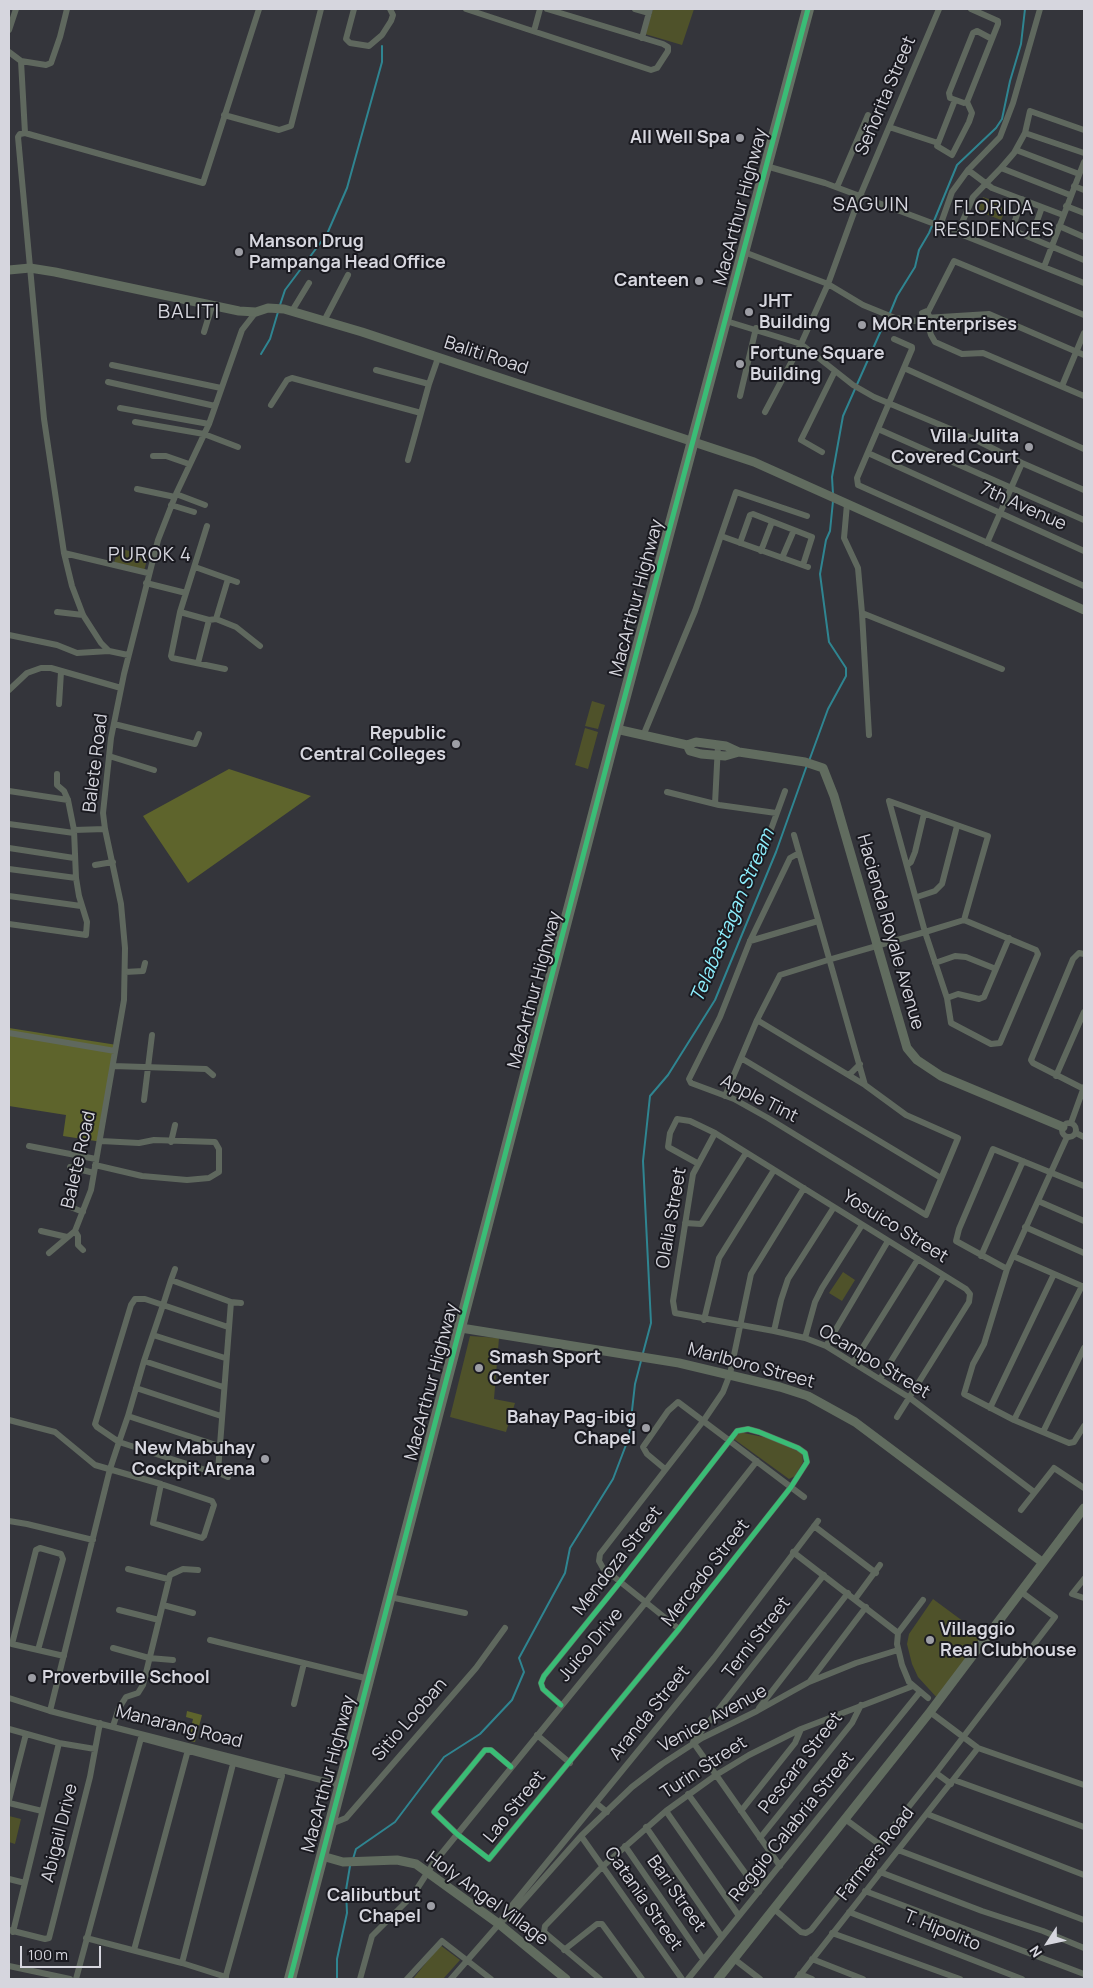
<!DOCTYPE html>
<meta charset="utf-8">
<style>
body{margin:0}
#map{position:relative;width:1093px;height:1988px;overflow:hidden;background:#34353b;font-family:Manrope,sans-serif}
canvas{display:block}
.frame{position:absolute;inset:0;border:10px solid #d6d6de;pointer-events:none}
.north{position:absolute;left:1023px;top:1918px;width:50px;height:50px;-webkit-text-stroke:4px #1a1a20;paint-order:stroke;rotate:235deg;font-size:14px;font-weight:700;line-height:20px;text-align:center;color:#d6d6de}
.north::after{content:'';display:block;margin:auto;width:18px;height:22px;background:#d6d6de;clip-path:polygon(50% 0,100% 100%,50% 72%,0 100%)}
.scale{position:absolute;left:20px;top:1946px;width:81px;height:22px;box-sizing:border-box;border:2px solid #d6d6de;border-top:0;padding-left:6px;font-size:15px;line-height:18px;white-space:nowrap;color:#d6d6de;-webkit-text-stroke:4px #1a1a20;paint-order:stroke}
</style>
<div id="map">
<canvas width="1093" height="1988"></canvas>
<div class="frame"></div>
<div class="north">N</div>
<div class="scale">100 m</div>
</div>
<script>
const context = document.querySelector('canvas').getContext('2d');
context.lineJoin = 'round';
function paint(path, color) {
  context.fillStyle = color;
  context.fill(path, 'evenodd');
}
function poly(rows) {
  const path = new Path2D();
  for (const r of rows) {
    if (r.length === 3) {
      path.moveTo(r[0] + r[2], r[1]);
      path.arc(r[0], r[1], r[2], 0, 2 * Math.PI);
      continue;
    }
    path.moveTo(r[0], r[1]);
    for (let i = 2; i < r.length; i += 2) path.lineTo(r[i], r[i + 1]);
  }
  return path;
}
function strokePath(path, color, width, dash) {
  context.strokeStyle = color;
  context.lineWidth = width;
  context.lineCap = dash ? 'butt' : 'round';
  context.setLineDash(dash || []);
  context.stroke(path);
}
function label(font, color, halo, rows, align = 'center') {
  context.font = font + ' Manrope,sans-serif';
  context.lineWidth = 4;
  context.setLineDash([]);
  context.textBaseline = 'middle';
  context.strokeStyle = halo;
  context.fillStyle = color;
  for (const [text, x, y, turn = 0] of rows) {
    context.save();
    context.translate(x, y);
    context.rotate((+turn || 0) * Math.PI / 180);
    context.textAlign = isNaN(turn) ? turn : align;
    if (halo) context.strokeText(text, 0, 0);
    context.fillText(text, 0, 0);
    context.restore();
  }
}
paint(poly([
 [653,9,694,9,682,45,645,34],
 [983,197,1007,206,1001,220,978,211],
 [118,548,148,556,144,571,114,563],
 [592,701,605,705,598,729,585,726],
 [585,728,598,732,588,769,575,765],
 [843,1272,855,1280,842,1301,829,1293],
 [470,1336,499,1338,494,1399,515,1403,506,1432,450,1417],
 [739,1432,768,1438,802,1453,803,1462,795,1476,789,1479,734,1439],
 [933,1599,983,1636,939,1700,918,1677,912,1664,907,1644,909,1634],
 [9,1816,21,1819,15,1844,9,1842],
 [440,1945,460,1960,443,1979,413,1979]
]), '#4f522a');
paint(poly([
 [229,769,311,796,188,883,143,816],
 [9,1028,117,1045,102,1142,63,1136,66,1115,9,1106],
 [187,1711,202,1715,195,1742,188,1741,193,1719,186,1717]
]), '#5e642c');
strokePath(poly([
 [280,305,285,290,327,234,347,188,382,62,382,46],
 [890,313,897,296,915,267,919,250,929,233,957,165,996,128,1002,119,1010,81,1021,44,1025,9],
 [261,354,270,339,278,312],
 [833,494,832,477,843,416,887,317],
 [809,761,828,709,846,676,846,668,829,642,820,574,826,540,830,531,833,501],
 [643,1353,651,1323,643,1161,650,1096,668,1075,715,1000,776,852,807,765],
 [353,1859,356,1849,395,1822,444,1757,480,1734,512,1700,524,1672,519,1658,565,1573,570,1548,613,1479,629,1437,635,1384,641,1361],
 [337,1979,337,1959,347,1913,346,1890,350,1866]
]), '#2f8591', 2);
strokePath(poly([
 [354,9,346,39,350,43,369,46,382,35,391,21,393,15,390,9],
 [466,9,651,70,657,68,668,51,668,47,663,44,547,9],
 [635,9,649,13],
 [9,30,16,9],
 [534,31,540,9],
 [642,38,650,9],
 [9,52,21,61,25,133],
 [21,61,46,65,51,63,60,37,67,9],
 [955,100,937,146,952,155,969,122,972,113,967,102,998,24,998,21,971,9],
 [967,102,964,103,950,98,949,93,973,33,977,31,992,39],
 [224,115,279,130,291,126,321,9],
 [889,127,938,143],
 [1025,133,1084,153],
 [1016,150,1079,174],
 [766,166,825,183,940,226,1084,283],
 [1001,168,1014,153,1025,133,1030,111,1084,130],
 [968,170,1000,137,1013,103,1040,9],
 [1074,186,1084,190],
 [837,187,868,115],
 [1022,199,1012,230,1084,260],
 [1066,206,1084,213],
 [940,226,952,192,968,170,992,188,1063,215],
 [1059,226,1084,237],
 [958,232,973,197,1001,168,1070,195],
 [1031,238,1042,207],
 [744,252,828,284,863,305,895,318,915,321,923,317],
 [1044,267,1084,162],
 [292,311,309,283],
 [928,312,954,261,1084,315],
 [929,316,927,311,922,313,925,318,989,314,1084,355],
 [926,318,931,335,935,342,962,354,983,353,1084,396],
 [324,321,348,275],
 [726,321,801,344,853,385,874,397,974,439,1022,463,1084,490],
 [204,332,212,306],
 [894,339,912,347,912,349,857,478,858,485,1084,586],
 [112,365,221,388],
 [904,368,1084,449],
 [376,370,429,384],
 [108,382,215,406],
 [1062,386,1084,333],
 [740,396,756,328],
 [271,405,287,380,292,378,421,413],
 [120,408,209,424],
 [765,412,801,344,828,284,860,196,939,9],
 [135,422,204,434,238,447],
 [878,429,1084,520],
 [822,452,801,440,835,371],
 [868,453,1084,551],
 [153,456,166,456,189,464],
 [408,460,429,384,438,358],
 [137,489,175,497],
 [176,494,205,505],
 [847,504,844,538,858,568,862,613,1002,669],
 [171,505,194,512],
 [207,526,180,612,171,656,172,658,225,669],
 [721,536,808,567],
 [740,543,750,515,753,514,812,537,803,565],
 [987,543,1022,463],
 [761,551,772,522],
 [64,553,148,573],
 [782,558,794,530],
 [195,567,237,582],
 [146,583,186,593],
 [57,612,83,615],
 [180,612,209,620,216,619,228,579],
 [862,613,869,735],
 [216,619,236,627,260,646],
 [9,635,57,645,77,653,109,651,128,655],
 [109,651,101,643,83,615,72,586,64,553,44,419,18,137,20,134,25,133,203,183,259,9],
 [198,663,209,620],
 [9,690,27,673,41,668,51,668,121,688],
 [59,704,61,672],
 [114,724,195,744,199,734],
 [643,736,695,611,736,492,807,516],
 [109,756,154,770],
 [9,791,68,800],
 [667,792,719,805,776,813],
 [715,804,718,745],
 [9,824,74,833],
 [74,830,105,829],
 [770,832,785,791],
 [794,835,865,1085,906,1115,958,1138,926,1215,768,1118,734,1099,691,1083,689,1079,720,1017,750,941,790,858,799,853],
 [9,848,74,858],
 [95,865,113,862],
 [907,865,911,862,915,852,924,814],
 [9,869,76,878],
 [9,896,81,906],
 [917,897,935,891,942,884,957,826],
 [9,924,86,935,87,922,79,896,76,878,74,830,68,800,64,791,57,785,57,774],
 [750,941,818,921],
 [1084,954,1079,953,1073,959,1031,1060,1033,1063,1084,1089],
 [935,963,955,956,966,957,996,969],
 [125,972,143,971,145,963],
 [947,998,958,994,979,999,984,997,1009,938],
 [757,1020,865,1085],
 [9,1033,115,1051],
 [741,1058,941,1178],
 [113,1066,206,1069,213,1075],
 [849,1075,860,1064],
 [1056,1076,1084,1012],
 [725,1096,757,1020,780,975,828,960,925,932,964,920,1036,950,1038,954,1000,1043,991,1044,951,1023,947,998,925,932,889,801,988,836,964,920],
 [144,1100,152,1035],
 [1069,1130,7],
 [1071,1123,1084,1087],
 [715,1133,693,1174,673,1301,675,1313,774,1331,805,1338,826,1346,910,1398,1034,1492],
 [1076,1133,1084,1137],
 [171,1142,175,1125],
 [29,1146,96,1159],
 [697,1163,668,1147,670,1133,677,1119,690,1121,715,1133,966,1289,970,1294,969,1302,897,1417],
 [95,1165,142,1176,187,1180,209,1178,219,1172,219,1149,215,1142,154,1140,139,1143,101,1141],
 [70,1167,94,1173],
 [1084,1186,993,1149,959,1229,956,1241,1007,1269,984,1344,973,1364,964,1394,1014,1420,1069,1443,1074,1442,1084,1426],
 [1038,1201,1084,1221],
 [63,1204,83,1212],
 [685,1223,701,1224,746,1153],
 [1025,1227,1084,1253],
 [41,1231,67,1237],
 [75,1231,78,1236,78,1245,83,1250],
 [49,1253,75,1231,91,1190,124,1000,125,948,121,904,105,829,103,813,111,738,124,674,158,540,176,494,209,424,242,330,256,312],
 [981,1256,1023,1161],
 [1013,1256,1084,1287],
 [1007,1269,1067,1137],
 [171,1280,175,1269],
 [231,1302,241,1303],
 [704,1320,719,1258,774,1170],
 [774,1331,781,1300,788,1279,834,1207],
 [153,1335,225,1358],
 [805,1338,815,1302,822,1288,862,1225],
 [826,1346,888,1241],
 [144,1361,223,1387],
 [853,1363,918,1259],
 [880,1379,944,1276],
 [136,1388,221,1416],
 [990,1408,1054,1274],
 [128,1416,219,1446],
 [9,1420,55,1432,95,1465,161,1484,212,1501,214,1505,204,1536,202,1538,153,1523,161,1484],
 [1014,1420,1082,1286],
 [1043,1432,1084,1348],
 [665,1469,647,1454,643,1447,668,1411,678,1402,804,1497],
 [217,1472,228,1477],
 [1021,1510,1054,1468,1084,1488],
 [9,1521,27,1524,93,1540],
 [814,1526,876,1573],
 [793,1552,898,1633],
 [128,1569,168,1579],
 [1084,1579,1072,1594,1084,1598],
 [390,1597,465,1613],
 [855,1599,880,1565],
 [923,1600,898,1633,897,1644,902,1665,909,1682,928,1698],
 [163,1605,193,1613],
 [119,1610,159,1620],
 [679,1629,603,1568,599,1561,600,1554,704,1420,723,1392,730,1374,751,1274,804,1188],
 [210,1640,369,1679],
 [113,1648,149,1658,173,1660],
 [38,1650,63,1559,61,1554,40,1548,36,1550,12,1644,64,1656],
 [810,1681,866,1607],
 [9,1698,50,1711,341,1785],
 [294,1704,304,1663],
 [759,1708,848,1593],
 [50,1711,110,1469,119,1442,128,1416,144,1361,163,1305,171,1280,231,1302,218,1471,215,1473,119,1442,97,1427,95,1424,131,1305,135,1299,145,1299,163,1305,228,1327],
 [930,1712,978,1748,1084,1785],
 [113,1726,119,1708,126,1697,138,1693,143,1685,170,1575,183,1569,198,1570],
 [9,1729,59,1743,95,1749],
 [537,1735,570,1763],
 [511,1767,491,1750,485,1750,434,1812,457,1834,489,1859,679,1629,791,1487,807,1462,805,1453,798,1448,759,1432,748,1429,737,1431,620,1582,544,1676,541,1683,543,1689,561,1705],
 [936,1773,951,1784],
 [954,1780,1084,1827],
 [688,1794,759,1892],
 [9,1800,26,1734],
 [9,1803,42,1811],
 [596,1803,607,1812],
 [666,1811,739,1916],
 [741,1811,795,1743,801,1729],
 [927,1814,1084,1875],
 [845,1819,879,1844],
 [331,1824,346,1818,476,1668,505,1628],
 [646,1827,722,1937],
 [581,1836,682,1979],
 [760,1838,852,1723,861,1705],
 [625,1846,703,1959],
 [898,1850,1084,1920],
 [780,1866,693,1742,824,1575],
 [880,1872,982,1911,1043,1931,1084,1948],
 [9,1879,25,1883],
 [865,1891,1084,1974],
 [774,1909,801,1932,806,1933,811,1930,938,1770,1055,1617,1020,1591],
 [849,1912,1022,1979],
 [502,1921,510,1916,581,1836,632,1787,662,1764,702,1738,757,1711,809,1682,856,1663,898,1650],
 [9,1930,45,1939,49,1938,90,1777,100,1723],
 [13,1932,59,1743],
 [832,1933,960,1979],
 [86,1938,182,1963,226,1977],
 [134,1950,188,1750],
 [564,1950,597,1924,602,1924,642,1979],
 [734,1959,760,1979],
 [812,1959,863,1979],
 [182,1963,233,1764],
 [9,1966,70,1979],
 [800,1974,812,1979],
 [76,1979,141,1738,282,1776,225,1979],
 [360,1979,372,1936,413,1895,433,1864,646,1602,757,1461],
 [407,1979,442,1941,491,1979],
 [451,1979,499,1924,505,1914,714,1658,818,1521],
 [600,1979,544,1932,545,1926,602,1867,666,1811,716,1775,749,1755,801,1729,913,1686],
 [688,1979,919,1693],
 [797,1979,978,1748]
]), '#5f685e', 6);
strokePath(poly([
 [9,270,30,268,55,272,239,311,256,312,268,308,284,309,362,332,754,462,1084,610],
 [616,729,687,745,696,742,726,746,739,752,805,762,823,768,834,796,907,1048,917,1060,941,1076,1063,1127],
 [687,745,690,751,701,754,725,756,739,752],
 [461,1328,679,1363,780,1387,808,1396,855,1422,1042,1562],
 [322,1856,343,1862,397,1860,416,1864,499,1924,566,1979],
 [718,1979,930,1712,1084,1508]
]), '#616c5f', 9);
strokePath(poly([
 [290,1979,613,741,808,9]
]), '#647063', 12);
strokePath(poly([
 [511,1767,491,1750,485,1750,434,1812,457,1834,489,1859,679,1629,791,1487,807,1462,805,1453,798,1448,759,1432,748,1429,737,1431,620,1582,544,1676,541,1683,543,1689,561,1705],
 [290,1979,613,741,808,9]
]), '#3abd76', 5);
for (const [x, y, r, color] of [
 [740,138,5,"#9d9ea5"],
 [239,252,5,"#9d9ea5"],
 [699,281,5,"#9d9ea5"],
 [749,312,5,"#9d9ea5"],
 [862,325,5,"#9d9ea5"],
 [740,364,5,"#9d9ea5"],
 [1029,447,5,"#9d9ea5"],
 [456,744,5,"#9d9ea5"],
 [479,1368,5,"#9d9ea5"],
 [646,1428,5,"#9d9ea5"],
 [265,1459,5,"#9d9ea5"],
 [930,1640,5,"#9d9ea5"],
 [32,1678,5,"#9d9ea5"],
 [431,1906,5,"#9d9ea5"]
]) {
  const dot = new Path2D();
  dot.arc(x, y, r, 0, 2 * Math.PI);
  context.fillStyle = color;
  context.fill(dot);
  strokePath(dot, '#1a1a20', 2);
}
label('18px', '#d6d6de', '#1a1a20', [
 ["Señorita Street",886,96,-67],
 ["MacArthur Highway",741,207,-75],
 ["Baliti Road",486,356,18],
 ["7th Avenue",1023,507,24],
 ["MacArthur Highway",637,598,-75],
 ["Balete Road",96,763,-83],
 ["Hacienda Royale Avenue",890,932,74],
 ["MacArthur Highway",535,990,-75],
 ["Apple Tint",759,1099,27],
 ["Balete Road",79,1160,-77],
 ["Olalia Street",672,1218,-80],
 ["Yosuico Street",895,1227,32],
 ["Ocampo Street",874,1362,31],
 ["Marlboro Street",751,1366,15],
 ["MacArthur Highway",432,1382,-75],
 ["Mendoza Street",618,1561,-52],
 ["Mercado Street",706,1573,-52],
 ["Terni Street",757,1638,-52],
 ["Juico Drive",591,1645,-50],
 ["Aranda Street",650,1713,-51],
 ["Venice Avenue",713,1719,-29],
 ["Sitio Looban",410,1720,-49],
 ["Manarang Road",179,1727,14],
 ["Pescara Street",801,1763,-52],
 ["Turin Street",704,1768,-33],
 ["MacArthur Highway",329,1774,-75],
 ["Lao Street",515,1807,-51],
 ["Reggio Calabria Street",792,1827,-51],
 ["Abigail Drive",60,1833,-76],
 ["Farmers Road",876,1854,-52],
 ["Bari Street",676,1894,55],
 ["Holy Angel Village",487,1899,36],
 ["Catania Street",643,1899,55],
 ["T. Hipolito",942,1931,22]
]);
label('bold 18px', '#d6d6de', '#1a1a20', [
 ["All Well Spa",730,138],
 ["Manson Drug",249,242,"left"],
 ["Pampanga Head Office",249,263,"left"],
 ["Canteen",689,281],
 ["JHT",759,302,"left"],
 ["Building",759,323,"left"],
 ["MOR Enterprises",872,325,"left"],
 ["Fortune Square",750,354,"left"],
 ["Building",750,375,"left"],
 ["Villa Julita",1019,437],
 ["Covered Court",1019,458],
 ["Republic",446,734],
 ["Central Colleges",446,755],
 ["Smash Sport",489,1358,"left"],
 ["Center",489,1379,"left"],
 ["Bahay Pag-ibig",636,1418],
 ["Chapel",636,1439],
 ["New Mabuhay",255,1449],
 ["Cockpit Arena",255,1470],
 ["Villaggio",940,1630,"left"],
 ["Real Clubhouse",940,1651,"left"],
 ["Proverbville School",42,1678,"left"],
 ["Calibutbut",421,1896],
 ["Chapel",421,1917]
], 'right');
context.letterSpacing = '1px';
label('19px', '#d6d6de', '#1a1a20', [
 ["FLORIDA",994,209],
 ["RESIDENCES",994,231],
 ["PUROK 4",150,556]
]);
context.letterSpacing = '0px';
label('italic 19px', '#8deffe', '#1a1a20', [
 ["Telabastagan Stream",733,916,-67]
]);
context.letterSpacing = '1px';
label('20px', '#d6d6de', '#1a1a20', [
 ["SAGUIN",871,205],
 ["BALITI",189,312]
]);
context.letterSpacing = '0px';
</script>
